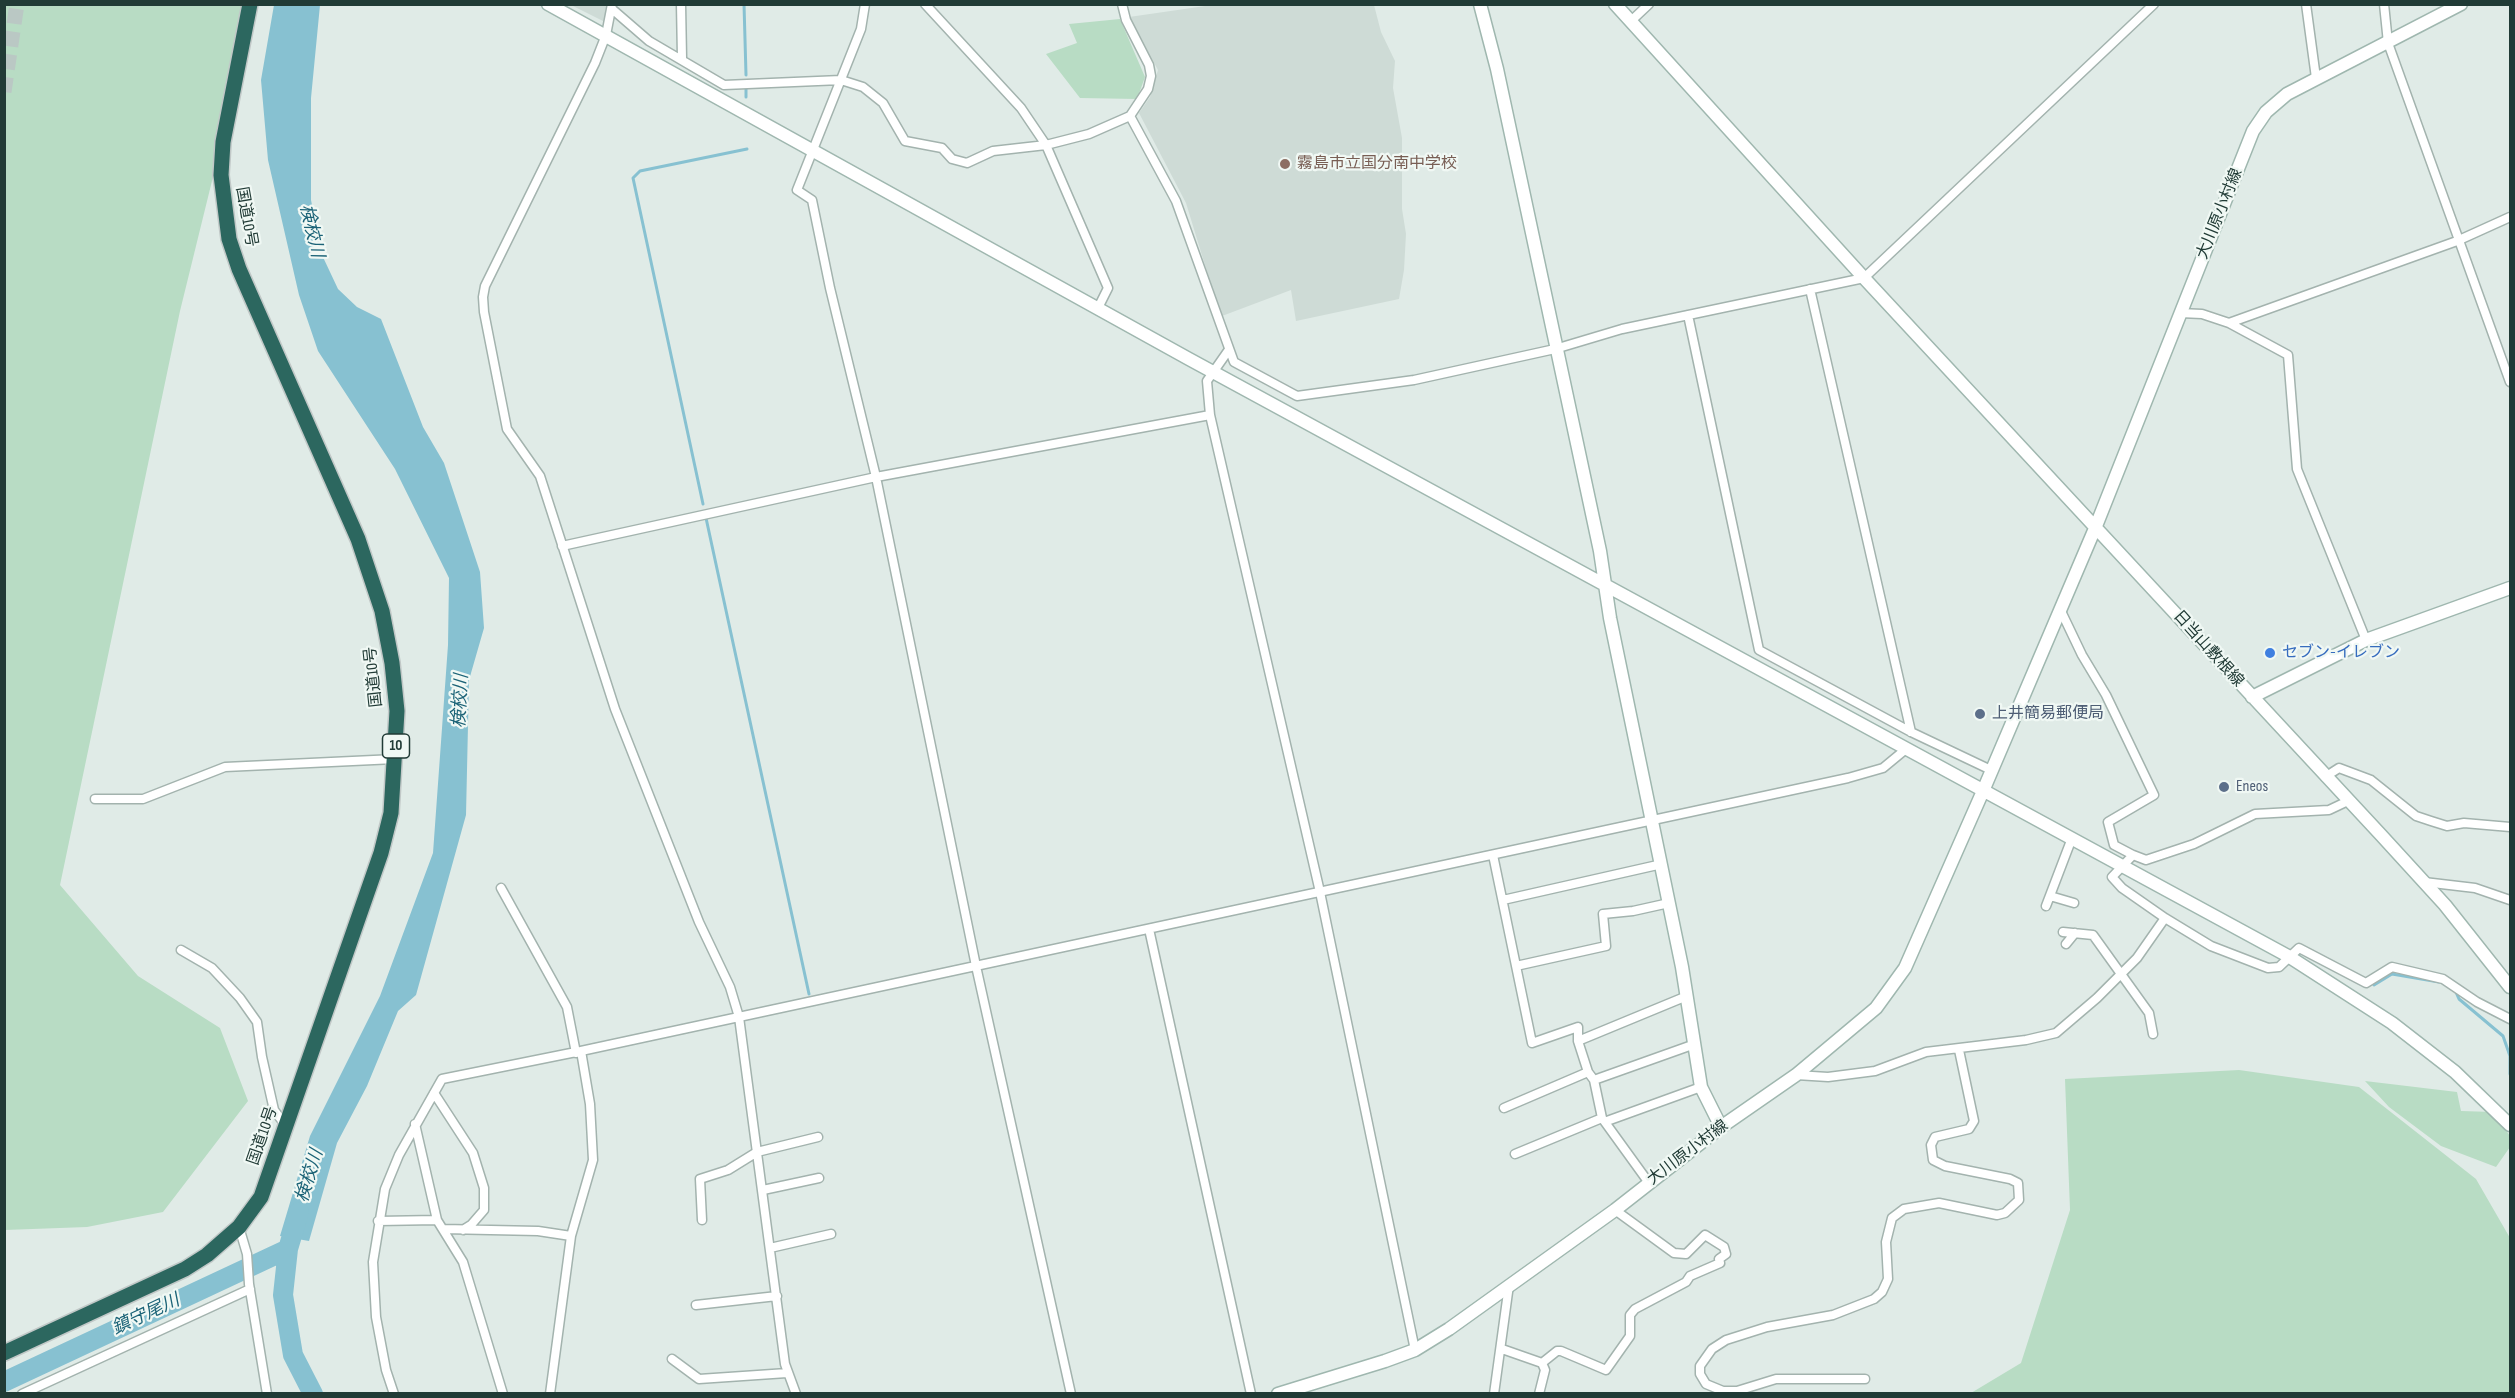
<!DOCTYPE html>
<meta charset="utf-8">
<style>
body{margin:0}
#map{position:relative;width:2515px;height:1398px;overflow:hidden;background:#e0ebe7;font-family:"Sofia Sans Condensed",sans-serif}
canvas{display:block}
.frame{position:absolute;inset:0;border:6px solid #213b36;pointer-events:none}
</style>
<div id="map">
<canvas width="2515" height="1398"></canvas>
<div class="frame"></div>
</div>
<script>
const context = document.querySelector('canvas').getContext('2d');
context.lineJoin = 'round';
function paint(path, color) {
  context.fillStyle = color;
  context.fill(path, 'evenodd');
}
function poly(rows) {
  const path = new Path2D();
  for (const r of rows) {
    path.moveTo(r[0], r[1]);
    for (let i = 2; i < r.length; i += 2) path.lineTo(r[i], r[i + 1]);
  }
  return path;
}
function strokePath(path, color, width, dash) {
  context.strokeStyle = color;
  context.lineWidth = width;
  context.lineCap = dash ? 'butt' : 'round';
  context.setLineDash(dash || []);
  context.stroke(path);
}
function label(font, color, halo, rows, align = 'center') {
  context.font = font + ' "Sofia Sans Condensed","Noto Sans JP",sans-serif';
  context.lineWidth = 4.5;
  context.setLineDash([]);
  context.textBaseline = 'middle';
  context.strokeStyle = halo;
  context.fillStyle = color;
  for (const [text, x, y, turn = 0] of rows) {
    context.save();
    context.translate(x, y);
    context.rotate((+turn || 0) * Math.PI / 180);
    context.textAlign = isNaN(turn) ? turn : align;
    if (halo) context.strokeText(text, 0, 0);
    context.fillText(text, 0, 0);
    context.restore();
  }
}
paint(poly([
 [1219,4,1374,5,1381,32,1395,61,1393,88,1402,138,1402,209,1406,234,1404,270,1399,299,1296,321,1291,290,1222,316,1219,311,1186,203,1139,113,1150,97,1158,70,1129,17],
 [571,5,606,5,605,22]
]), '#cedbd6');
paint(poly([
 [4,5,248,5,225,128,180,311,60,885,138,976,220,1028,248,1101,163,1212,87,1227,5,1230],
 [1120,19,1145,77,1137,99,1080,98,1046,54,1077,43,1069,24],
 [2239,1070,2359,1087,2476,1179,2510,1238,2510,1393,1971,1393,2021,1363,2070,1210,2065,1079],
 [2365,1081,2457,1092,2461,1111,2493,1112,2510,1136,2510,1147,2496,1167,2441,1146,2389,1107]
]), '#b8dcc4');
paint(poly([
 [274,5,320,5,311,98,311,200,322,255,338,289,357,307,381,319,423,427,444,463,480,572,484,628,469,680,466,815,416,995,398,1011,367,1086,337,1143,309,1241,280,1236,310,1136,380,996,433,853,448,645,449,578,395,469,318,351,299,295,268,160,261,80]
]), '#87c1d1');
strokePath(poly([
 [744,4,746,75],
 [746,87,746,97],
 [703,504,633,178,640,171,747,149],
 [706,518,809,994],
 [2374,985,2392,974,2439,982],
 [2455,990,2459,999,2503,1036,2510,1056,2510,1074]
]), '#87c1d1', 3);
strokePath(poly([
 [299,1212,288,1249,283,1295,293,1355,313,1394],
 [4,1382,288,1249]
]), '#87c1d1', 20);
strokePath(poly([
 [4,92,17,4]
]), '#bac8c4', 15, [15, 8]);
const street = poly([
 [612,4,606,35,595,63,485,286,483,297,484,312,507,429,540,476,615,709,699,922,730,987,739,1017,785,1364,796,1394],
 [681,4,682,58],
 [865,4,861,29,797,190,812,200,830,288,876,477,976,966,1071,1394],
 [925,4,1021,108,1046,145,1089,134,1130,116,1148,89,1151,76,1149,65,1126,20,1122,4],
 [2306,4,2316,78],
 [2384,4,2388,43,2510,382],
 [612,9,649,41,724,85,841,80,863,87,883,103,905,141,942,148,952,159,967,163,993,151,1046,145,1108,288,1098,308],
 [1631,21,1649,4],
 [1130,116,1176,201,1234,362,1297,396,1414,380,1555,349,1622,329,1864,278,2154,4],
 [1810,289,1911,732],
 [2180,313,2202,314,2229,323,2288,355,2297,469,2366,640],
 [1688,315,1759,650,1911,732,1991,770],
 [2229,323,2457,241,2510,217],
 [1228,351,1207,381,1210,415,1320,892,1415,1350],
 [562,546,876,477,1210,415],
 [2060,609,2082,655,2106,695,2154,795,2108,822,2114,845,2133,855,2112,877,2122,888,2165,918],
 [2325,777,2339,768,2371,780,2416,816,2431,821,2447,826,2464,823,2510,827],
 [95,799,143,799,225,767,395,759],
 [1493,855,1532,1043,1578,1027,1578,1041],
 [2133,855,2146,860,2194,844,2255,814,2329,810,2348,801],
 [2424,882,2475,888,2510,900],
 [501,888,567,1007,576,1053],
 [2050,896,2074,903],
 [1503,900,1662,864],
 [2046,906,2072,838],
 [1149,929,1251,1394],
 [2063,932,2093,935,2149,1013,2153,1034],
 [2066,944,2075,933],
 [181,950,212,968,240,998,257,1022,262,1057,274,1110,286,1126],
 [1516,966,1606,946,1603,914,1633,911,1669,903],
 [1796,1075,1828,1077,1875,1071,1926,1052,2026,1040,2056,1033,2097,998,2137,958,2165,918,2211,946,2268,968,2279,967,2299,948,2366,983,2392,967,2443,979,2477,1002,2510,1019],
 [1594,1080,1695,1044],
 [434,1093,473,1153,484,1188,484,1210,471,1225,463,1230],
 [1504,1108,1588,1072],
 [1607,1121,1701,1087],
 [415,1124,437,1220,463,1262,503,1394],
 [1515,1154,1602,1118],
 [1649,1183,1602,1118,1594,1080,1588,1072,1578,1041,1687,996],
 [763,1190,819,1178],
 [702,1220,700,1179,728,1170,757,1152,818,1137],
 [378,1221,437,1220],
 [239,1227,247,1254,249,1284,267,1394],
 [443,1229,538,1231,571,1236],
 [770,1248,831,1234],
 [696,1305,777,1296],
 [1502,1349,1542,1363,1545,1370,1539,1394],
 [672,1359,699,1379,787,1373],
 [1542,1363,1557,1351,1561,1351,1606,1370,1630,1336,1630,1315,1635,1309,1686,1282,1690,1276,1720,1263,1719,1259,1726,1254,1724,1247,1705,1235,1686,1254,1674,1253,1615,1210],
 [1865,1379,1776,1379,1737,1391,1723,1391,1706,1384,1700,1374,1700,1366,1712,1349,1726,1340,1767,1327,1833,1315,1874,1299,1882,1292,1888,1279,1886,1242,1892,1218,1904,1209,1939,1203,1997,1215,2005,1213,2019,1200,2018,1183,2010,1179,1945,1166,1933,1160,1931,1145,1935,1137,1969,1129,1974,1121,1959,1050],
 [22,1394,250,1289],
 [394,1394,386,1370,376,1317,373,1262,385,1189,399,1155,442,1079,581,1051],
 [550,1394,571,1236,593,1160,590,1104,581,1051,1848,778,1883,768,1906,749],
 [1494,1394,1509,1285]
]);
const secondary = poly([
 [548,4,1189,359,2288,956,2392,1023,2455,1072,2510,1125],
 [1480,4,1497,69,1600,551,1610,618,1682,967,1701,1087,1721,1127],
 [1615,4,1864,278,2381,835,2445,905,2510,987],
 [2252,697,2366,640,2510,588],
 [1278,1394,1385,1361,1415,1350,1449,1329,1615,1210,1721,1127,1796,1075,1876,1008,1905,968,1983,791,2096,526,2253,131,2266,112,2287,94,2461,4]
]);
const highway = poly([
 [4,1353,185,1269,207,1255,239,1227,261,1197,381,853,391,813,397,711,392,663,382,611,358,539,239,269,229,239,221,175,223,142,250,4]
]);
strokePath(street, '#a3b3ae', 11);
strokePath(secondary, '#9fb7af', 15);
strokePath(highway, '#c1c8c7', 18);
strokePath(street, '#fff', 8);
strokePath(secondary, '#fff', 12);
strokePath(highway, '#2c675f', 15);
for (const [x, y, r, color] of [
 [1285,164,6,"#8d6e63"],
 [2270,653,6,"#3f7fe0"],
 [1980,714,6,"#5c6f8a"],
 [2224,787,6,"#5c6f8a"]
]) {
  const dot = new Path2D();
  dot.arc(x, y, r, 0, 2 * Math.PI);
  context.fillStyle = color;
  context.fill(dot);
  strokePath(dot, '#f0f8f4', 2);
}
for (const [x, y, w] of [
 [396,746,27]
]) {
  const box = new Path2D();
  box.roundRect(x - w / 2, y - 12, w, 24, 4.5);
  context.fillStyle = '#f0f8f4';
  context.fill(box);
  strokePath(box, '#213b36', 1.5);
}
label('bold 15px', '#213b36', null, [
 ["10",396,746]
]);
label('16px', '#785e54', '#f0f8f4', [
 ["霧島市立国分南中学校",1297,164]
], 'left');
label('16px', '#213b36', '#f0f8f4', [
 ["大川原小村線",2220,214,-68],
 ["国道10号",246,217,80],
 ["日当山敷根線",2208,649,48],
 ["国道10号",374,677,-96],
 ["国道10号",263,1136,-71],
 ["大川原小村線",1688,1153,-37]
]);
label('16px', '#366cbe', '#f0f8f4', [
 ["セブン-イレブン",2282,653]
], 'left');
label('16px', '#4e5e75', '#f0f8f4', [
 ["上井簡易郵便局",1992,714],
 ["Eneos",2236,787]
], 'left');
label('italic 18px', '#1b6377', '#f0f8f4', [
 ["検校川",311,231,77],
 ["検校川",461,701,-87],
 ["検校川",310,1176,-73],
 ["鎮守尾川",146,1315,-25]
]);
</script>
